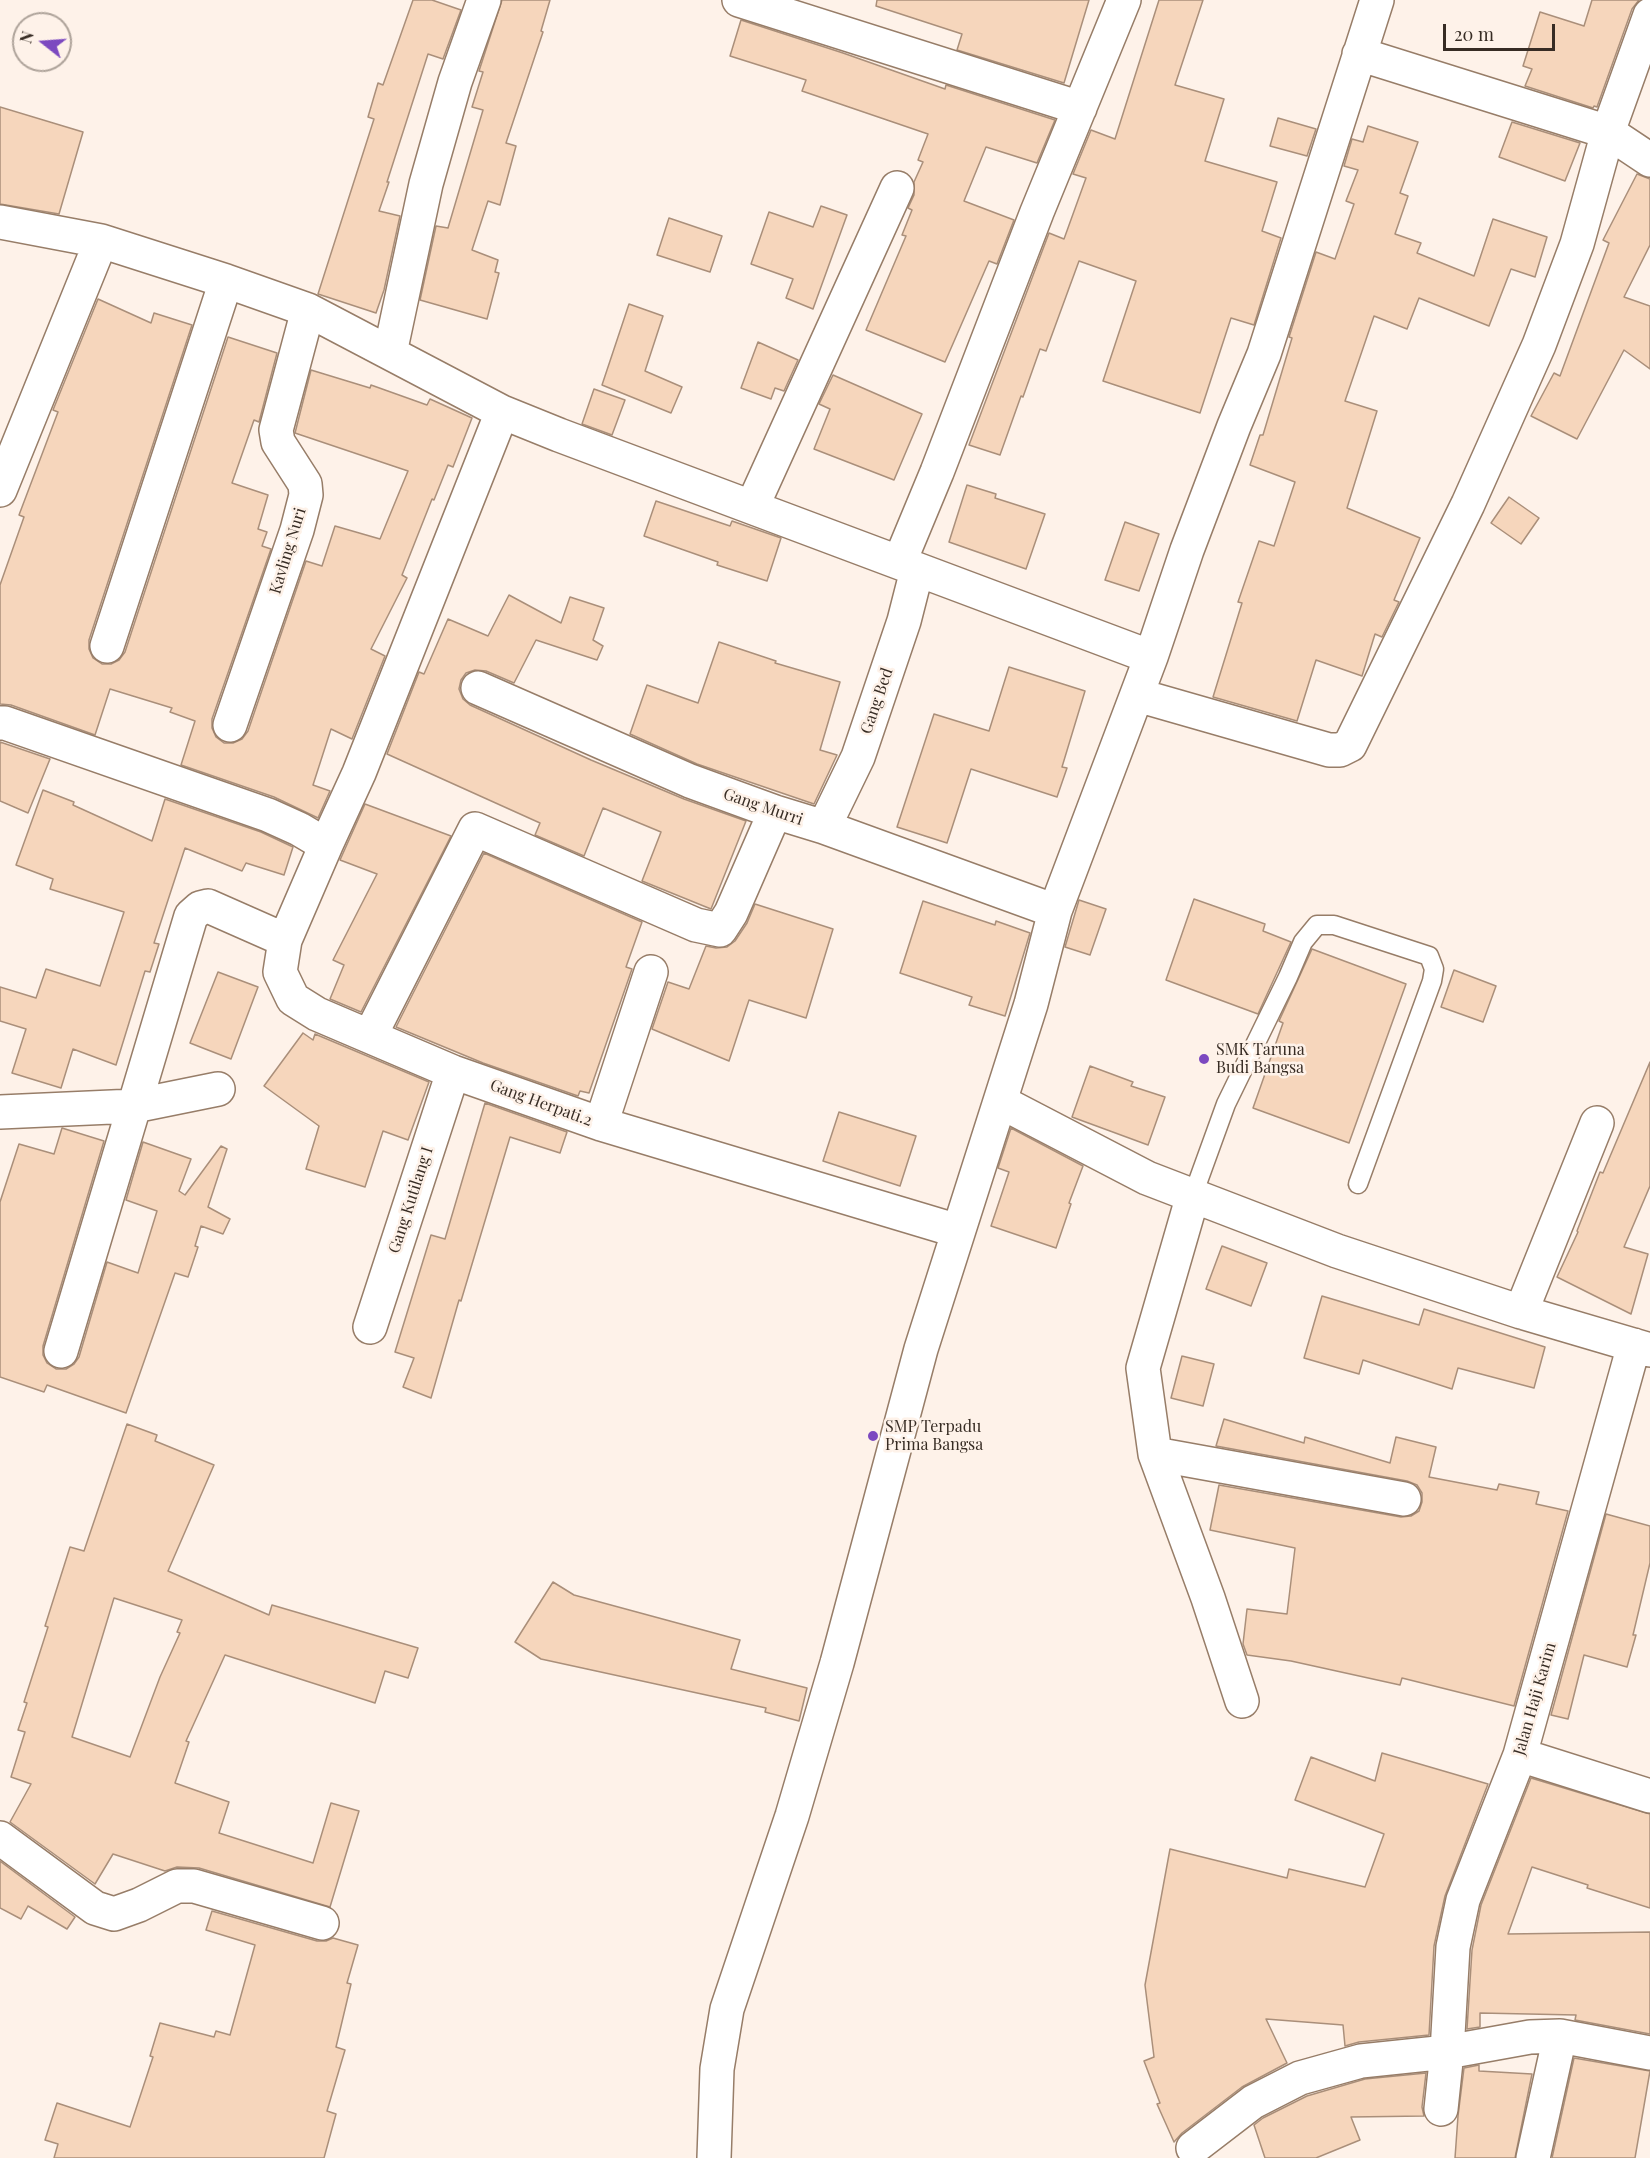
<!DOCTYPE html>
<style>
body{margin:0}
#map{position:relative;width:1650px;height:2158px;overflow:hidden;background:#fef2e9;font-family:"Playfair Display",serif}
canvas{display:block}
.north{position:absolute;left:12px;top:12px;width:60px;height:60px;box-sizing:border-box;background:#fef2e9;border:2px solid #aea39a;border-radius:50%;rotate:287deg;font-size:16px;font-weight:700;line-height:24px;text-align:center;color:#372c24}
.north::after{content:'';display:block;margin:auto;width:21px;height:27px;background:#7c49c0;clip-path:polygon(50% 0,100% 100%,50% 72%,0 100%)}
.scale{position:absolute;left:1443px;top:24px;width:112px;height:27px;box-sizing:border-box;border:3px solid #372c24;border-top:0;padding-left:8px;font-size:18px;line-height:21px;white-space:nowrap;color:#372c24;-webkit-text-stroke:4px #fef2e9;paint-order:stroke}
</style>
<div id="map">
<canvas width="1650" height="2158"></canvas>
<div class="north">N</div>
<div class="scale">20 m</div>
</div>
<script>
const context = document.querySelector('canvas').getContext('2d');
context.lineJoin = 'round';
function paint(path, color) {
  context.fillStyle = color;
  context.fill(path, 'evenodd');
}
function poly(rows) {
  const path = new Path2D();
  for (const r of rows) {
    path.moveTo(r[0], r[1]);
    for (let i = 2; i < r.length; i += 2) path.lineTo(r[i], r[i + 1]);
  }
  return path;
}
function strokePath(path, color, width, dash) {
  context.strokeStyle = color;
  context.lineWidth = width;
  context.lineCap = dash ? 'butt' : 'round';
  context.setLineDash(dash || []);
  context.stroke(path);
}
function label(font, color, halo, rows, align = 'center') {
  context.font = font + ' "Playfair Display",serif';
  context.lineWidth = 5;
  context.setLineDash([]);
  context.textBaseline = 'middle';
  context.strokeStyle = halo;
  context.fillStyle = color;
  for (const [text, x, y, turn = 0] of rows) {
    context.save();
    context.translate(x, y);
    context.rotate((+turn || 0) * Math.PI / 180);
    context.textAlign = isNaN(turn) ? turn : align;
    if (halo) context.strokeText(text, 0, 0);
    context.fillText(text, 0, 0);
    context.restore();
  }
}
const building = poly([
 [413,0,432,0,461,10,443,59,428,54,387,182,389,182,379,211,400,216,384,290,376,313,318,294,374,119,368,117,378,83,383,85,413,0],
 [502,0,550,0,541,31,543,32,506,143,516,146,500,205,488,201,472,250,498,260,495,272,499,273,487,319,420,300,436,226,448,228,483,110,472,107,483,72,479,71,502,0],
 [877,0,1089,0,1064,83,957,50,962,34,876,6,877,0],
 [1159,0,1203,0,1175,85,1224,99,1205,161,1277,182,1262,231,1281,238,1254,325,1231,318,1200,413,1103,381,1136,281,1079,261,1046,351,1040,349,1023,397,1021,396,1000,455,969,445,1049,233,1064,239,1086,178,1073,174,1091,130,1115,139,1159,0],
 [1592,0,1639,0,1632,9,1597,107,1594,106,1593,108,1525,86,1532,69,1523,66,1540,12,1584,26,1592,0],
 [741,20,843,53,945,89,946,85,1055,120,1037,163,986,147,964,201,1014,220,997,264,989,261,945,362,866,330,906,236,902,235,912,210,908,208,914,195,914,182,923,162,918,160,928,134,802,91,806,80,730,56,741,20],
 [0,107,83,132,59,214,0,204,0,107],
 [1278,118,1316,129,1307,156,1270,146,1278,118],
 [1512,122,1580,143,1565,181,1499,157,1512,122],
 [1368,126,1418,142,1400,193,1408,196,1395,234,1421,243,1417,253,1474,276,1493,219,1547,237,1535,277,1511,269,1489,326,1419,298,1407,329,1374,316,1345,401,1377,411,1347,508,1420,538,1394,600,1399,602,1382,637,1375,634,1362,676,1316,660,1297,721,1213,697,1242,603,1238,602,1259,541,1274,546,1295,482,1250,465,1260,435,1263,435,1292,338,1289,337,1316,252,1335,259,1354,204,1346,201,1358,170,1344,166,1352,139,1363,142,1368,126],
 [1637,174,1650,179,1650,245,1624,297,1650,306,1650,369,1624,350,1577,439,1531,416,1554,373,1560,376,1609,243,1603,240,1637,174],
 [821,206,847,215,813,309,786,298,793,279,751,264,769,212,813,227,821,206],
 [669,218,722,236,710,272,657,255,669,218],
 [98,299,151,323,154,313,192,325,89,640,89,649,93,658,102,664,111,664,119,660,125,652,228,337,277,353,259,422,254,420,232,483,268,495,258,529,267,532,262,546,271,549,212,719,212,728,216,737,224,743,233,743,242,739,248,731,306,561,322,566,335,526,380,539,408,471,295,433,311,370,370,388,371,385,427,405,430,399,472,418,453,467,448,465,434,500,432,499,402,575,407,578,371,649,385,656,352,739,331,729,313,785,330,791,318,818,274,797,181,765,195,721,170,712,172,708,110,689,95,735,11,705,0,704,0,585,24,517,19,515,58,412,53,410,98,299],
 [629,304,663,316,645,371,682,387,671,413,602,385,629,304],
 [758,342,798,360,784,391,775,388,771,399,741,388,758,342],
 [833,375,922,414,894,480,814,449,830,409,819,404,833,375],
 [594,389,625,400,612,435,582,424,594,389],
 [967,485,996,494,995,498,1045,514,1026,569,949,542,967,485],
 [1509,497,1539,518,1521,544,1491,523,1509,497],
 [656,501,730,526,732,521,781,538,767,581,717,565,718,562,644,536,656,501],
 [1125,522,1159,534,1139,591,1105,580,1125,522],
 [509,595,561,623,570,597,604,608,593,640,603,646,597,660,536,640,514,683,486,671,475,670,466,673,461,680,459,689,463,699,470,705,591,760,684,799,746,821,711,909,642,881,661,832,603,808,584,856,535,835,540,823,387,754,419,672,424,674,448,619,488,636,509,595],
 [719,642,776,661,775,663,840,682,820,750,837,755,814,804,697,764,630,734,647,685,698,703,719,642],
 [1009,667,1085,691,1062,767,1067,768,1057,797,971,769,947,843,897,827,934,714,989,731,1009,667],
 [0,742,50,759,28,813,0,801,0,742],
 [43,790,74,802,73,805,152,841,165,799,261,832,293,847,284,875,246,863,242,871,185,848,154,943,159,944,150,972,145,971,116,1065,73,1049,61,1088,12,1073,26,1029,0,1021,0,987,36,998,46,969,100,986,124,912,50,889,53,879,16,865,43,790],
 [365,804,451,836,361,1012,330,999,344,965,333,960,377,874,340,860,365,804],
 [484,853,642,922,626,967,632,969,589,1093,580,1091,578,1096,483,1063,396,1027,484,853],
 [1194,899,1265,924,1263,931,1291,942,1258,1014,1166,980,1194,899],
 [1079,900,1106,909,1090,955,1065,947,1079,900],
 [923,901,995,925,996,921,1030,933,1005,1016,969,1005,972,997,900,973,923,901],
 [755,904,833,929,806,1018,749,1000,729,1061,652,1029,668,982,689,989,706,946,716,948,727,947,735,941,747,923,755,904],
 [1312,949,1406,984,1349,1143,1253,1108,1283,1023,1279,1021,1312,949],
 [1454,970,1496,986,1483,1022,1441,1007,1454,970],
 [218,972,258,987,231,1059,190,1043,218,972],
 [303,1033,313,1040,315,1034,429,1082,408,1140,383,1131,365,1187,306,1169,319,1126,264,1086,303,1033],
 [1650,1062,1650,1186,1624,1247,1648,1254,1631,1314,1557,1277,1578,1232,1577,1231,1600,1172,1603,1173,1650,1062],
 [1090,1066,1133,1082,1131,1086,1165,1097,1148,1145,1072,1117,1090,1066],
 [485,1103,567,1132,560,1153,510,1137,461,1301,459,1300,431,1398,403,1387,414,1358,395,1352,431,1235,445,1239,485,1103],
 [839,1112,916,1136,900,1186,823,1161,839,1112],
 [62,1128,104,1141,43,1346,43,1355,47,1363,56,1369,66,1369,74,1364,79,1357,107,1262,138,1273,157,1211,126,1200,143,1142,191,1159,179,1191,185,1195,221,1146,227,1149,208,1207,230,1219,223,1234,201,1226,195,1246,198,1247,188,1277,175,1273,126,1413,47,1385,44,1392,0,1377,0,1202,19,1144,54,1154,62,1128],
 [1011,1128,1083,1166,1069,1203,1071,1204,1056,1248,991,1226,1009,1172,998,1168,1011,1128],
 [1222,1246,1267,1263,1251,1306,1206,1289,1222,1246],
 [1322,1296,1419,1325,1424,1309,1545,1347,1534,1388,1458,1368,1452,1389,1363,1360,1359,1374,1304,1358,1322,1296],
 [1182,1356,1214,1364,1203,1406,1171,1398,1182,1356],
 [1224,1419,1304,1443,1305,1437,1390,1463,1396,1437,1436,1447,1429,1477,1497,1490,1499,1484,1539,1492,1536,1504,1568,1511,1514,1706,1402,1678,1400,1685,1291,1661,1247,1655,1243,1644,1247,1609,1287,1614,1295,1548,1210,1530,1219,1485,1401,1517,1411,1516,1419,1511,1422,1502,1422,1493,1417,1485,1407,1481,1216,1446,1224,1419],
 [127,1424,157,1435,155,1441,214,1465,168,1571,269,1615,272,1605,418,1648,408,1678,385,1671,375,1703,225,1655,186,1741,189,1742,175,1783,229,1802,219,1833,313,1863,331,1803,359,1811,330,1907,199,1868,177,1867,165,1871,113,1854,95,1884,10,1822,31,1784,11,1777,25,1732,18,1730,27,1703,24,1702,48,1627,45,1626,70,1547,84,1551,127,1424],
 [114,1598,182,1620,177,1632,180,1633,160,1677,130,1757,72,1737,114,1598],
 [1606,1514,1650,1526,1650,1563,1633,1635,1636,1635,1627,1667,1584,1655,1568,1719,1551,1715,1606,1514],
 [553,1582,574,1595,740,1640,731,1669,807,1688,799,1721,765,1712,766,1708,541,1659,515,1642,553,1582],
 [1382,1753,1488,1784,1445,1896,1434,1946,1429,2035,1359,2042,1345,2046,1343,2025,1266,2019,1287,2063,1242,2087,1182,2133,1174,2142,1157,2104,1160,2103,1144,2061,1154,2057,1145,1985,1170,1849,1287,1878,1289,1869,1365,1887,1384,1834,1295,1800,1311,1757,1375,1781,1382,1753],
 [1531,1778,1650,1814,1650,1908,1587,1888,1588,1885,1532,1867,1508,1934,1650,1932,1650,2034,1575,2020,1576,2015,1480,2013,1480,2027,1467,2029,1472,1950,1481,1905,1531,1778],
 [0,1861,75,1917,67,1929,28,1906,21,1919,0,1908,0,1861],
 [212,1911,317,1941,326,1941,333,1938,358,1945,347,1983,351,1984,336,2047,345,2050,327,2111,336,2114,324,2158,54,2158,58,2144,45,2140,57,2103,130,2127,153,2057,150,2056,160,2023,214,2037,216,2031,230,2035,255,1945,206,1930,212,1911],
 [1574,2058,1650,2071,1635,2158,1552,2158,1574,2058],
 [1479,2065,1479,2071,1532,2074,1515,2158,1455,2158,1458,2116,1464,2068,1479,2065],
 [1426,2073,1422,2107,1424,2116,1351,2117,1360,2140,1316,2158,1265,2158,1254,2125,1263,2118,1307,2096,1365,2079,1426,2073]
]);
paint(building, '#f6d6bc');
strokePath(building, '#aa8f7a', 1.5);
const service = poly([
 [1193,1195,1226,1104,1288,977,1303,942,1317,925,1334,925,1429,956,1434,969,1432,981,1358,1184]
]);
const minor = poly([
 [739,0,1080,108],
 [1359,54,1608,132,1650,160],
 [0,222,101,241,226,281],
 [390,353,426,184,455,82,484,0],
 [502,412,359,773,326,845,285,940,280,972,293,999,317,1014,453,1072,601,1124,958,1231],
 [0,490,101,241],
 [752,507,897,188],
 [900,561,937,472,1037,212,1124,0],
 [107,646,226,281,308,310,502,412,559,435,1151,657],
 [478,688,690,781,775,812,824,827,1055,911],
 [1137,695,1329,750,1340,750,1350,745,1468,504,1539,345,1577,244,1608,132,1650,15],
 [0,723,5,723,268,815,299,829,326,845],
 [230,725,297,530,306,495,305,484,278,442,276,430,308,310],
 [824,827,858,757,904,621,917,570],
 [370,1036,475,829,696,925,720,930,731,913,775,812],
 [1001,1102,1147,1178,1337,1251,1521,1312,1650,1350],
 [0,1112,134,1106,218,1089],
 [601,1124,651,972],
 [1193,1195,1143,1368,1155,1454,1208,1598,1242,1701],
 [1521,1312,1597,1123],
 [370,1327,453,1072],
 [61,1351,191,916,200,908,208,906,285,940],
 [1155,1454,1404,1499],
 [1520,1755,1650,1796],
 [0,1838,95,1908,114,1914,139,1905,177,1886,194,1886,322,1923],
 [1560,2036,1650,2053],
 [1441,2109,1447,2052,1453,1947,1463,1900,1520,1755,1634,1345],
 [1193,2148,1253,2102,1300,2078,1361,2061,1447,2052,1530,2037,1560,2036,1533,2158],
 [714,2158,717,2069,727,2009,792,1816,837,1663,921,1349,1031,1004,1055,911,1151,657,1187,550,1234,426,1264,354,1377,0]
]);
strokePath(service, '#977d68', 21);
strokePath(minor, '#977d68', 36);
strokePath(service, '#fff', 18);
strokePath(minor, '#fff', 33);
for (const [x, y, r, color] of [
 [1204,1059,6,"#7c49c0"],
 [873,1436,6,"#7c49c0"]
]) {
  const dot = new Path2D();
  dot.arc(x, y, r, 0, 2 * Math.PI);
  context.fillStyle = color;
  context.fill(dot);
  strokePath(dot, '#fef2e9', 2);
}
label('16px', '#372c24', '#fef2e9', [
 ["Kavling Nuri",288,551,-73],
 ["Gang Bed",877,701,-71],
 ["Gang Murri",763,807,19],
 ["Gang Herpati.2",541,1103,20],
 ["Gang Kutilang I",411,1200,-72],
 ["Jalan Haji Karim",1535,1699,-74]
]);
label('16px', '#372c24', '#fef2e9', [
 ["SMK Taruna",1216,1050],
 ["Budi Bangsa",1216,1068],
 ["SMP Terpadu",885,1427],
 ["Prima Bangsa",885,1445]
], 'left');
</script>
